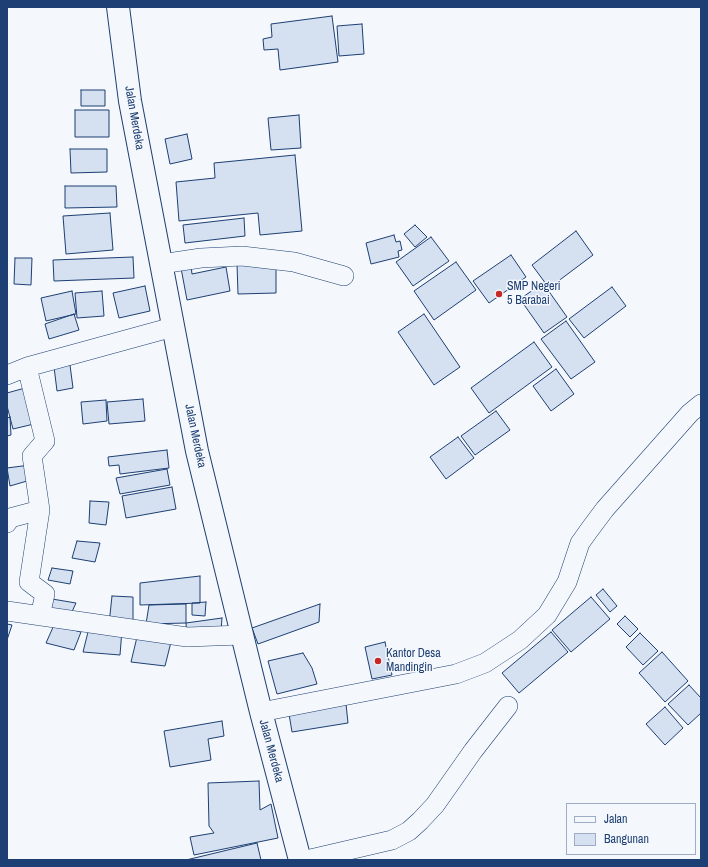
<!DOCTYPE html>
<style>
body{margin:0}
#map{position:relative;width:708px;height:867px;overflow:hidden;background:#f4f7fb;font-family:"Archivo Narrow",sans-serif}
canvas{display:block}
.frame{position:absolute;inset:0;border:8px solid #1d3f73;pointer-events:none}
.legend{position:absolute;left:566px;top:803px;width:130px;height:52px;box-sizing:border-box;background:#f4f7fb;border:1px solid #9eadc5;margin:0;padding:5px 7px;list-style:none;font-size:12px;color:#1d3f73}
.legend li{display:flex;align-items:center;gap:8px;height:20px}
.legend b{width:20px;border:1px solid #9eadc5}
</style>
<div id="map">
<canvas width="708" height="867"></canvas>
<div class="frame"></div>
<ul class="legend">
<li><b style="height:5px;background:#f4f7fb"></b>Jalan</li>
<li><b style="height:11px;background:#d5e0f0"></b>Bangunan</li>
</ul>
</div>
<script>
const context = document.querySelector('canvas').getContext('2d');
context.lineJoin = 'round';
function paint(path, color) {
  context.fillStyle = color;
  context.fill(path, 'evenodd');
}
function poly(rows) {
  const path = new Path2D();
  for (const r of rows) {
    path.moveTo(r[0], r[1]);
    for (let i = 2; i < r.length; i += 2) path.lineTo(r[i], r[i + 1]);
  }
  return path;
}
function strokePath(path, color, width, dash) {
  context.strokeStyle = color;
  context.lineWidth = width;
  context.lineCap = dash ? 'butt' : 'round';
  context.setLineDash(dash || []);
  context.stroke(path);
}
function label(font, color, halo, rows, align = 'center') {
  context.font = font + ' "Archivo Narrow",sans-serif';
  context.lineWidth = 3;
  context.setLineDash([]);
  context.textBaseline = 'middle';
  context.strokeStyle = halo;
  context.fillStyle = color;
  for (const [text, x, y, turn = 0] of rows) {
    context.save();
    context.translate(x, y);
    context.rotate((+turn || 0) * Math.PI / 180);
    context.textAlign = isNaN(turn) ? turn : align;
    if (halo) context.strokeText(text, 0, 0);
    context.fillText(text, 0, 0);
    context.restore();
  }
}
const building = poly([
 [332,16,338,62,280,70,278,49,264,50,263,39,272,37,271,24,332,16],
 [362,24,364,54,339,56,337,26,362,24],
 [81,90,105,90,105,106,81,106,81,90],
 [75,110,109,110,109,137,75,137,75,110],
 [299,115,301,148,271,150,268,118,299,115],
 [187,134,192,159,170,164,165,139,187,134],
 [70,149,107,149,107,172,71,173,70,149],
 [295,155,302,231,260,235,258,213,179,221,176,182,215,178,214,163,295,155],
 [65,186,116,186,117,207,65,208,65,186],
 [110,213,113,250,66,254,63,216,110,213],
 [244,218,245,236,185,243,183,225,244,218],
 [415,225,427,237,415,247,404,234,415,225],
 [576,231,593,255,549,288,532,265,576,231],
 [394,235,396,242,400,241,402,250,398,251,399,257,371,264,366,243,394,235],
 [431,237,449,261,413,286,396,262,431,237],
 [511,255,526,277,489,303,473,281,511,255],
 [133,257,134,278,54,281,53,260,133,257],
 [15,258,32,258,31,285,14,284,15,258],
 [456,262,476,290,434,320,414,291,456,262],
 [276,263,276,293,238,294,237,264,276,263],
 [191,266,192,274,226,267,230,291,187,300,181,268,191,266],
 [543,283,567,317,544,333,520,299,543,283],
 [145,286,150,311,119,318,113,293,145,286],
 [612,287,626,306,584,338,569,319,612,287],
 [72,291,76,314,46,321,41,298,72,291],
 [102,291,104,316,77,318,75,293,102,291],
 [74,314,79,330,49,339,45,324,74,314],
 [424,314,460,367,434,385,398,332,424,314],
 [566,321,595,362,571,379,541,339,566,321],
 [534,342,552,367,489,413,471,388,534,342],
 [70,365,73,388,57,391,54,367,70,365],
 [556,369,574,394,551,411,533,386,556,369],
 [25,388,34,424,13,429,7,406,7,393,25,388],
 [143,399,145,421,109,424,107,402,143,399],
 [106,400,107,421,83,424,81,402,106,400],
 [496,411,510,430,475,455,461,436,496,411],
 [10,417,11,435,7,436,7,418,10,417],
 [458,437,474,458,446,479,430,457,458,437],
 [167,450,169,468,120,474,119,465,109,466,108,457,167,450],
 [30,465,27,481,10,486,7,468,30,465],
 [167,469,170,485,120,494,116,478,167,469],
 [172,487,176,509,126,518,122,496,172,487],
 [90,501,109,502,106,525,89,523,90,501],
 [77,541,100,543,95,562,72,558,77,541],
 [52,568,73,571,70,584,48,580,52,568],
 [200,576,200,603,140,605,140,583,200,576],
 [603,589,617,606,610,612,596,595,603,589],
 [112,596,133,597,133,624,109,624,112,596],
 [591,597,610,619,571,652,552,630,591,597],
 [46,598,76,603,70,616,42,615,46,598],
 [206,602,205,616,192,615,192,603,206,602],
 [186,604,186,623,146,624,149,605,186,604],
 [320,604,319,622,258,644,252,628,320,604],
 [625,616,638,629,630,637,617,624,625,616],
 [222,618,221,632,187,637,186,623,222,618],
 [7,624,12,625,7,640,7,624],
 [54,625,81,632,74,650,46,643,54,625],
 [89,628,122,630,120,655,83,652,89,628],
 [551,632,568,652,519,693,502,673,551,632],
 [138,633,171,642,165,666,131,662,138,633],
 [640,633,658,651,643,665,626,647,640,633],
 [385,642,392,675,372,679,365,647,385,642],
 [662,652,688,681,665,702,639,673,662,652],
 [303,653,312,668,317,684,277,694,268,661,303,653],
 [689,685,701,698,701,713,688,725,668,704,689,685],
 [346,704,348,723,292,732,289,714,346,704],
 [665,707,683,728,665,745,646,724,665,707],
 [222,721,224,736,208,739,211,760,170,767,164,731,222,721],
 [259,781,260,810,271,804,278,838,194,855,190,837,214,833,209,826,208,783,259,781],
 [257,843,261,860,186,860,257,843]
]);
paint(building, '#d5e0f0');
strokePath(building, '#1d3f73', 1);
const minor = poly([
 [161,264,201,258,242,256,294,262,344,276],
 [27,367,45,441,32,456,40,510,29,582,45,594,40,616],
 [7,375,27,367,173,327],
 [7,523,10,518,40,510],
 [7,611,187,637,242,635],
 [261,712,456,674,485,663,520,640,547,615,567,582,580,543,590,529,605,509,690,413,701,404],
 [306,860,392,840,409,831,420,821,435,805,473,751,508,706]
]);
const major = poly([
 [118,7,130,101,197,451,261,712,300,860]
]);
strokePath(minor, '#1d3f73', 20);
strokePath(major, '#1d3f73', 24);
strokePath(minor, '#f4f7fb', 19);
strokePath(major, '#f4f7fb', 22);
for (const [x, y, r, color] of [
 [499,294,4,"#c62828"],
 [378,661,4,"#c62828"]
]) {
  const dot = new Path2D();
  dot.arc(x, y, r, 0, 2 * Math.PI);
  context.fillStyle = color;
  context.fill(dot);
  strokePath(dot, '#f4f7fb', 1.5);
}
label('12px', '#1d3f73', '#f4f7fb', [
 ["Jalan Merdeka",134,118,80],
 ["Jalan Merdeka",195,436,78],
 ["Jalan Merdeka",271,751,75]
]);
label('12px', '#1d3f73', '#f4f7fb', [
 ["SMP Negeri",507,287],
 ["5 Barabai",507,301],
 ["Kantor Desa",386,654],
 ["Mandingin",386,668]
], 'left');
</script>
